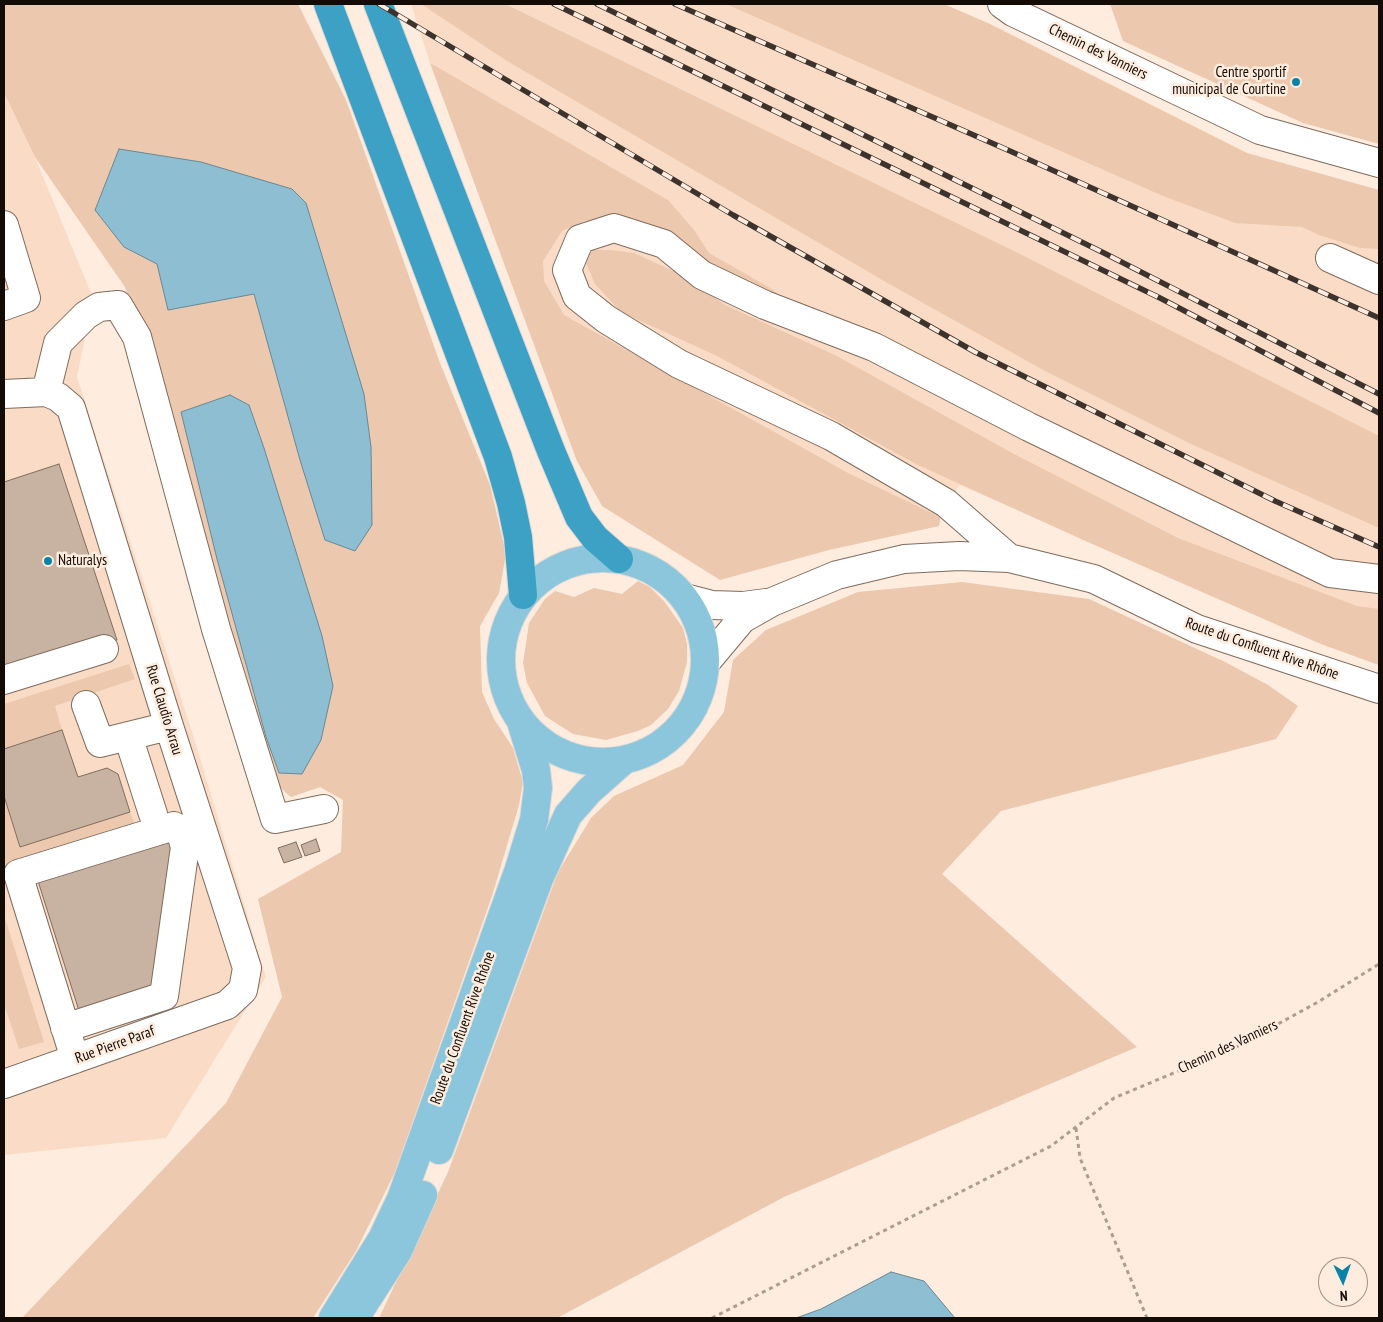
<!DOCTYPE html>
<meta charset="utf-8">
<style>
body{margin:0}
#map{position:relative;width:1383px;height:1322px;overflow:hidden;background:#feecde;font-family:"PT Sans Narrow",sans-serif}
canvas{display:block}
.frame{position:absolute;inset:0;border:5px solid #130b06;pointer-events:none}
.north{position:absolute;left:1318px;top:1257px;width:50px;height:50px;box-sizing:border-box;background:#feecde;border:1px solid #a09288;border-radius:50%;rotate:177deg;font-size:14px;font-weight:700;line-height:20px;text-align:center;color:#130b06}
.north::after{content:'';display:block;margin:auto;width:18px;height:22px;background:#0884a8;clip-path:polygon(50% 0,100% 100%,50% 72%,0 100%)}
</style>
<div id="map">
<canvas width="1383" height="1322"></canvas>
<div class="frame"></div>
<div class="north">N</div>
</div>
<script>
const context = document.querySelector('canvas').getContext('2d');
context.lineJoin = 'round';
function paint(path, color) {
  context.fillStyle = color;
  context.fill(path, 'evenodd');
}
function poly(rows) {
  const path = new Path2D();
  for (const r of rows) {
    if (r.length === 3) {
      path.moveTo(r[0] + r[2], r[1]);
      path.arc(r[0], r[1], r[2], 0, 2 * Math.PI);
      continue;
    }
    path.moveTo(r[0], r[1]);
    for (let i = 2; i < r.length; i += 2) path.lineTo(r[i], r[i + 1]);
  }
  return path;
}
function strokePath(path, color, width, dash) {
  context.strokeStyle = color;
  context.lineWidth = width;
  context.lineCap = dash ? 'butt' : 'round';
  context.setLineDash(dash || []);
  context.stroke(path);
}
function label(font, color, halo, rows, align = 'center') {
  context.font = font + ' "PT Sans Narrow",sans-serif';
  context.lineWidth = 5;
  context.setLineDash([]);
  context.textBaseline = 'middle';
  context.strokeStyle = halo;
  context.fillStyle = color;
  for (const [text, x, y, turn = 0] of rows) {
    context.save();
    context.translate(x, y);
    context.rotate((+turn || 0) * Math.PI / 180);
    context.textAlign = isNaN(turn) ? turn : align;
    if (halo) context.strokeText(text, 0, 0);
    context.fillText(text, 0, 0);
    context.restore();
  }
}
paint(poly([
 [411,4,944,4,1235,158,1379,197,1379,665,1321,644,960,485,946,503,939,526,918,530,577,461,430,63],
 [4,93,35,157,93,298,77,377,193,735,266,977,166,1138,4,1155]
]), '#fadcc6');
paint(poly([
 [4,4,298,4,346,100,440,363,490,485,506,554,499,593,480,626,482,692,494,719,513,748,523,782,519,805,492,896,395,1172,356,1251,313,1318,22,1318,226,1103,282,997,258,899,341,852,343,800,320,787,291,797,269,778,162,404,125,287,35,157,4,93],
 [421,4,505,4,1014,251,1379,436,1379,528,1191,444,1045,371,891,285,507,61],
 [726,4,944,4,990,24,1247,153,1379,190,1379,249,1360,248,1319,235,1302,227,1235,223,1163,196],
 [1110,4,1379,4,1379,144,1303,123,1123,41],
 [430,63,668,200,694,230,709,253,772,289,787,301,613,219,584,221,562,231,543,261,544,281,564,315,848,473,940,517,939,526,829,550,720,580,602,506,577,461],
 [592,250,611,250,634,253,682,275,725,305,835,355,1014,454,1178,538,1357,606,1379,609,1379,665,1321,644,1090,543,918,465,717,356,621,312,595,284,586,263],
 [638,581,650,587,664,601,683,628,687,644,687,662,679,691,668,709,651,725,638,731,606,740,573,734,545,716,527,683,523,663,529,623,545,599,555,591,574,597,594,588,622,594],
 [962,582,1089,599,1225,662,1268,685,1298,706,1276,739,1001,811,942,874,1137,1047,784,1197,557,1318,379,1318,448,1172,558,872,591,818,614,796,683,765,724,712,733,660,766,630,858,592],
 [129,664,135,679,55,706,62,730,4,749,4,704],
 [4,796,20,847,130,812,136,828,4,870],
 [4,915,44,1042,19,1049,4,1004]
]), '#ebc8ae');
const water = poly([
 [119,149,201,162,292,189,306,203,364,394,371,447,372,525,355,551,325,540,300,460,254,294,168,310,157,264,124,247,95,210,119,149],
 [230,395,249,405,264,448,322,636,333,686,321,740,302,774,279,773,266,737,217,559,181,412,230,395],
 [891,1272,924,1281,955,1318,796,1318,821,1309,891,1272]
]);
paint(water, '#8ebed2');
strokePath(water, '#698895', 1);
const building = poly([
 [59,464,117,640,4,677,4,482,59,464],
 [62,730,78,777,107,768,118,774,130,812,20,847,4,796,4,749,62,730],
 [177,837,159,989,80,1014,38,881,177,837],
 [316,839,320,851,305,856,301,845,316,839],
 [296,842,302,857,284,863,278,848,296,842]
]);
paint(building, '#c8b2a2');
strokePath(building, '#816d5e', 1);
const minor = poly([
 [1002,4,1013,12,1260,130,1379,163],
 [4,225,26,298,4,306],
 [1330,258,1379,280],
 [46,392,58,343,86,315,99,307,118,305,137,337,216,629,275,819,324,809],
 [4,394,46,392,58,397,71,408,169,726,247,968,243,990,227,1005,4,1084],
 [1009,558,946,503,831,436,679,364,606,319,577,296,567,270,580,239,614,228,664,244,702,275,765,305,874,347,1029,427,1330,573,1379,579],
 [685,598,712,605,743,606,766,603],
 [706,662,742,619,772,602,837,575,904,559,959,556,1009,558,1094,579,1197,629,1379,689],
 [4,680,104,649],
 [86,705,100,743,169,726],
 [128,736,153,814],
 [65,1028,164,996,185,847,180,830,174,826,18,874,75,1059]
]);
const major = poly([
 [603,660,102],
 [439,1150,539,879,568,815,589,791,623,761],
 [333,1318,382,1239,401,1199,519,869,534,820,538,788,536,770,522,725],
 [355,1318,398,1251,423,1195]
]);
const highway = poly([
 [328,4,498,457,511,503,518,537,523,595],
 [378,4,551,451,579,517,595,538,619,559]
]);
strokePath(minor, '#7f6b5c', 30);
strokePath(major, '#d9d8d7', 30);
strokePath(highway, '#d9d8d7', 30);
strokePath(poly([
 [1076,1128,1080,1158,1147,1318],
 [712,1318,1051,1146,1114,1098,1238,1046,1318,1002,1379,964]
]), '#ac9d92', 3, [4, 4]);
strokePath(minor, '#fff', 28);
strokePath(major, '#8bc6dc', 28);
strokePath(highway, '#3da0c5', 28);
const rail = poly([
 [379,4,733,215,975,352,1275,501,1379,547],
 [554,4,1160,298,1379,413],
 [597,4,1104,253,1379,394],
 [675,4,1010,151,1379,318]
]);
strokePath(rail, '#3d332d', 5.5);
strokePath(rail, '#feecde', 4, [11]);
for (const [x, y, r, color] of [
 [1296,82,5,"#0884a8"],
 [48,561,5,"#0884a8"]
]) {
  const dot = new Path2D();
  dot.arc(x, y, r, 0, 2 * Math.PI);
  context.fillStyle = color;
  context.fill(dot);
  strokePath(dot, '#feecde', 2);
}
label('15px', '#130b06', '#feecde', [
 ["Chemin des Vanniers",1098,52,26],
 ["Route du Confluent Rive Rhône",1262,649,19],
 ["Rue Claudio Arrau",164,710,73],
 ["Route du Confluent Rive Rhône",463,1028,-70],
 ["Rue Pierre Paraf",115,1045,-20],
 ["Chemin des Vanniers",1228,1047,-25]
]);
label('15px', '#130b06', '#feecde', [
 ["Centre sportif",1286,73],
 ["municipal de Courtine",1286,90],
 ["Naturalys",58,561,"left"]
], 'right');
</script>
